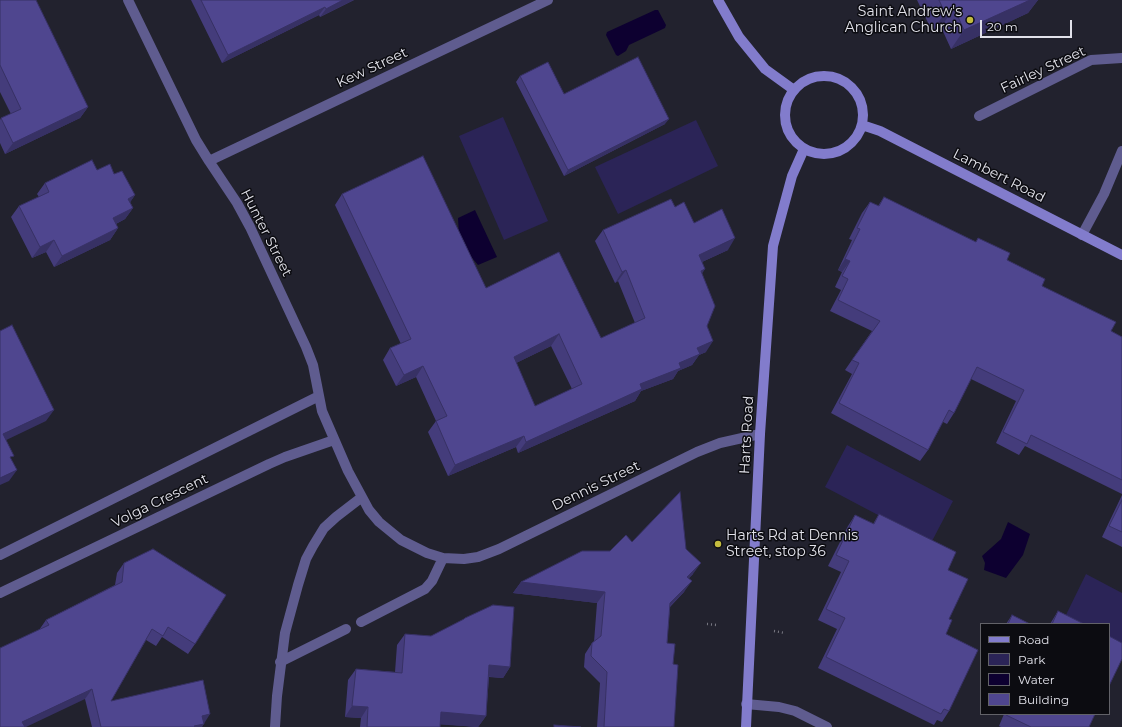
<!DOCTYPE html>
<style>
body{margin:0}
#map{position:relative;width:1122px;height:727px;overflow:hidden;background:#22222e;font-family:Montserrat,sans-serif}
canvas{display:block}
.legend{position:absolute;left:980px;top:623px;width:130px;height:92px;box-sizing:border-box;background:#0c0c11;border:1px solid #626268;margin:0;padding:5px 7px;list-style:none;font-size:12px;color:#e2e2ea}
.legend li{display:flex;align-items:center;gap:8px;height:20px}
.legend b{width:20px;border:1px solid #626268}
.scale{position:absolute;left:980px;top:20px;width:92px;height:18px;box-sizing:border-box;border:2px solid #e2e2ea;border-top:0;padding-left:5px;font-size:12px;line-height:14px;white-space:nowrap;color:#e2e2ea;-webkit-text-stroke:3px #0c0c11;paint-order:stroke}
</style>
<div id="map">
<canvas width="1122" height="727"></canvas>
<ul class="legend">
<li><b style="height:5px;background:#827ccc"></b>Road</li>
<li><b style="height:11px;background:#2b2457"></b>Park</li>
<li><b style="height:11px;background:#0d0030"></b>Water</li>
<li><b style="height:11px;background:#4f468f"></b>Building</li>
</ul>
<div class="scale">20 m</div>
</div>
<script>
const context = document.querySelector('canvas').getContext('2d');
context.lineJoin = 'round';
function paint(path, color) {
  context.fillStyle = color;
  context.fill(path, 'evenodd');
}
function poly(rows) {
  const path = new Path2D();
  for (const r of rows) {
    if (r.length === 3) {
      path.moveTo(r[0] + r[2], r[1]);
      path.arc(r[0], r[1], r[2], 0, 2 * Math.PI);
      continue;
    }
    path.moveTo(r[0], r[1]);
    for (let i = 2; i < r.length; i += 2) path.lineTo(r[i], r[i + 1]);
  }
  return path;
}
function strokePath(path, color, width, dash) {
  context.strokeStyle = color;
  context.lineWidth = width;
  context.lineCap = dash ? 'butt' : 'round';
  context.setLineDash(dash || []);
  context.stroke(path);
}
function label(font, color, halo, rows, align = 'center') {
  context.font = font + ' Montserrat,sans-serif';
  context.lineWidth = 3;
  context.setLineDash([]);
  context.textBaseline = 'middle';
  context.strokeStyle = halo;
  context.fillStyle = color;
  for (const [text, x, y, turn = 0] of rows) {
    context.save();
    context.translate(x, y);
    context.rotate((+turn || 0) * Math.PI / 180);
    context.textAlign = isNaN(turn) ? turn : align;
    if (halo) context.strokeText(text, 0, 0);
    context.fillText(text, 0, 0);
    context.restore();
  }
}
paint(poly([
 [503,117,548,221,504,240,459,136],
 [696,120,718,166,618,214,595,167],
 [847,445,953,501,931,543,825,487],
 [1086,574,1122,593,1122,650,1109,644,1109,624,1070,624,1063,621]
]), '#2b2457');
paint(poly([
 [655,10,658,10,666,25,665,28,629,45,626,51,618,56,616,55,606,35,607,32],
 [475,210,497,257,478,265,468,253,459,236,458,218],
 [1008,522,1030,534,1023,555,1006,578,984,570,985,563,982,556,1001,539]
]), '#0d0030');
strokePath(poly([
 [707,624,717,625],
 [774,631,785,633]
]), '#7a7a84', 2.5, [1, 3]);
strokePath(poly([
 [979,116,1091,60,1122,58]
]), '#5f5c8f', 10);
strokePath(poly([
 [128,0,196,140,209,161,237,203,250,227,306,347,313,365,322,411,348,471,369,510,379,522,401,540,427,553,443,558,464,559,478,557,499,549,697,452,720,443,760,434],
 [209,161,548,0],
 [1082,235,1104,194,1122,151],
 [0,555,319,396],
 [0,593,269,464,285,457,334,440],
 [361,622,425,589,432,581,443,558],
 [280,662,346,629],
 [746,704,779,707,795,711,827,727],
 [275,727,277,696,285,633,298,585,306,559,313,546,324,528,336,517,362,497]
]), '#5f5c8f', 10);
strokePath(poly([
 [718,0,739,37,765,69,794,90],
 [824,115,39],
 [862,125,880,131,1122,255],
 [746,727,760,434,773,246,792,176,804,149]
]), '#827ccc', 10);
paint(poly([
 [0,0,88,107,80,118,5,154,0,143,0,120,1,118,11,114,0,92],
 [191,0,354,0,320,17,319,15,222,63],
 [917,0,1038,0,1028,13,951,49,941,27,932,31],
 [520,76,564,94,665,124,564,176,516,82],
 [97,170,114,174,135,195,130,202,133,208,125,219,116,224,118,228,110,240,54,267,46,252,32,258,11,217,19,206,39,197,37,194,45,183],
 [342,194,486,288,601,338,635,323,618,281,615,283,595,241,603,230,675,207,728,250,702,262,702,274,707,326,706,352,699,355,692,365,678,371,673,379,641,391,635,401,518,453,516,447,448,476,428,432,436,421,416,377,396,386,383,360,390,348,401,344,335,205],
 [551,346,572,389,535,406,516,363],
 [884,197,976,242,978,238,1042,286,1111,331,1122,337,1122,494,1025,446,1019,455,996,443,1016,401,971,379,954,413,947,424,943,422,928,450,920,461,831,413,852,374,845,370,872,331,830,311,841,290,835,287,842,272,838,270,852,240,849,239,862,213,870,202,878,206],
 [1122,495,1122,547,1102,537],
 [879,514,948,570,949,619,946,634,949,711,942,722,937,720,934,725,818,668,837,629,818,620,841,572,828,566,848,526,855,515,873,524],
 [686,549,693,574,689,578,684,592,670,607,667,643,673,664,674,727,597,727,600,683,584,667,585,654,592,643,594,642,597,603,513,593,521,582,610,551],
 [124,563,195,644,188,654,162,637,156,646,146,640,111,701,203,724,202,727,92,727,85,699,39,630,46,620,115,585,117,573],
 [1058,611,1084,624,1050,624],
 [1012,615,1030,624,1006,624],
 [465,618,510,667,503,678,489,677,486,716,478,727,440,724,440,727,360,727,361,718,345,717,348,680,356,669,395,672,397,645,405,634,431,636,463,620],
 [1004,714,1095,714,1089,727,1001,727,999,726]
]), '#443c7b');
paint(poly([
 [343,0,354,0,320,17,326,9],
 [1030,0,1038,0,1028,13,951,49,964,30],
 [325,7,319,15,222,63,228,55],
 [954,8,941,27,932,31,945,13],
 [88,107,80,118,5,154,13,143],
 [669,119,665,124,564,176,568,170],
 [135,195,127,207,128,199],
 [133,208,125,219,105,229,113,218],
 [118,228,110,240,54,267,62,256],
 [735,238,728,250,691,267,699,255],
 [54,240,46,252,32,258,40,247],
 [845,259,850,261,842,272,838,270],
 [705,269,698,280,701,271],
 [626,270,618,281,615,283,622,272],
 [559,334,551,346,506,368,514,357],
 [713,341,706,352,699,355,692,365,678,371,673,379,641,391,635,401,518,453,526,442,640,384,679,363,697,348],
 [423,366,416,377,396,386,404,375],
 [54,410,46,421,0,443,3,434],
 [524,436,516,447,448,476,455,465],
 [17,470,9,481,0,485,0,478],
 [701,563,693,574,679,588,687,577],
 [692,581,684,592,662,614,670,603],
 [521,582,605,592,597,603,513,593],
 [489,665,510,667,503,678,482,676],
 [92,689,85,699,26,727,19,727,22,722],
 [352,706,368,707,361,718,345,717],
 [441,712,486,716,478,727,433,724],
 [210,714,202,727,194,727,202,716]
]), '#373164');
const building = poly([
 [0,0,36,0,88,107,13,143,1,118,21,109,0,65,0,0],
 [201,0,343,0,326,9,325,7,228,55,201,0],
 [939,0,1030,0,964,30,954,8,945,13,939,0],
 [638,57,669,119,568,170,520,76,548,62,564,94,638,57],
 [423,156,486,288,559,252,601,338,645,318,626,270,622,272,603,230,671,199,675,207,684,202,694,223,722,209,735,238,699,255,705,269,701,271,715,306,707,326,713,341,697,348,700,354,679,363,681,368,640,384,642,389,526,442,524,436,455,465,436,421,447,416,423,366,404,375,390,348,411,339,342,194,423,156],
 [559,334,582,384,535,406,514,357,559,334],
 [92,160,97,170,110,164,114,174,122,171,135,195,128,199,133,208,113,218,118,228,62,256,54,240,40,247,19,206,49,192,45,183,92,160],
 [884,197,976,242,978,238,1010,253,1007,260,1045,279,1042,286,1116,322,1111,331,1122,337,1122,480,1031,435,1027,444,1003,432,1024,390,977,367,954,413,949,410,928,450,839,403,859,363,852,360,880,321,838,300,848,279,842,276,850,261,845,259,860,229,857,228,870,202,879,206,884,197],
 [12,325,54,410,3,434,14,456,10,457,17,470,0,478,0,331,12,325],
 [680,492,686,549,701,563,687,577,692,581,670,603,667,643,675,644,673,664,678,665,674,727,604,727,607,672,591,656,592,643,601,636,605,592,521,582,582,551,610,551,626,535,632,542,680,492],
 [1122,500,1122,532,1109,526,1122,500],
 [879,514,956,552,948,570,968,579,949,619,952,620,946,634,978,650,949,711,944,709,941,714,826,657,845,618,826,609,849,561,836,555,855,515,874,524,879,514],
 [153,549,226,595,195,644,168,627,163,636,152,629,111,701,203,680,210,714,202,716,204,724,194,726,195,727,101,727,92,689,22,722,25,727,0,727,0,648,49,625,46,620,122,582,124,563,153,549],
 [493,605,514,607,510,667,489,665,486,716,441,712,440,727,367,727,368,707,352,706,356,669,402,673,405,634,431,636,464,619,465,618,493,605],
 [1058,611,1084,624,1052,624,1058,611],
 [1012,615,1030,624,1008,624,1012,615],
 [1109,636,1122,643,1122,659,1109,686,1109,636],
 [1007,714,1095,714,1089,727,1031,727,1006,715,1007,714],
 [554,725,581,727,554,727,554,725]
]);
paint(building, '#4f468f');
strokePath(building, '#373164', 1);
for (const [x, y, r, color] of [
 [970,20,4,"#c4bc3e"],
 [718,544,4,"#c4bc3e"]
]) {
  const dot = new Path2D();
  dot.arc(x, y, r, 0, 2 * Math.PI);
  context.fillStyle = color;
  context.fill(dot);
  strokePath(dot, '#0c0c11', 1.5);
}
label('14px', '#e2e2ea', '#0c0c11', [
 ["Saint Andrew's",962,12],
 ["Anglican Church",962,28],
 ["Harts Rd at Dennis",726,536,"left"],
 ["Street, stop 36",726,552,"left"]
], 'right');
label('14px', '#e2e2ea', '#0c0c11', [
 ["Kew Street",372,68,-25],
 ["Fairley Street",1043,70,-25],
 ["Lambert Road",999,176,27],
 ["Hunter Street",266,233,63],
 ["Harts Road",747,435,-87],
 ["Dennis Street",596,486,-26],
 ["Volga Crescent",160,501,-26]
]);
</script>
